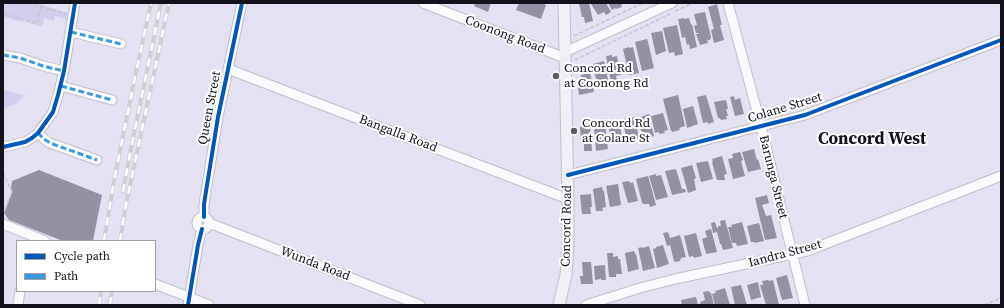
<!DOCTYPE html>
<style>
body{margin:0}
#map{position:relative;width:1004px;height:308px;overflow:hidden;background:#e4e2f2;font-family:"Source Serif 4",serif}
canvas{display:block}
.frame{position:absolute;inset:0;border:4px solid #13111b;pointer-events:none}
.legend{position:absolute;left:16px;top:240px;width:140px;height:52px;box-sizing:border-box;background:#fff;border:1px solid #a1a0a4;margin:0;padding:5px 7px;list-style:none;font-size:12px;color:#13111b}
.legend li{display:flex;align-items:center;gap:8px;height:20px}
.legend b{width:20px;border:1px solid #a1a0a4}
</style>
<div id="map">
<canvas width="1004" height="308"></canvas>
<div class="frame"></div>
<ul class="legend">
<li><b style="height:5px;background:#0057b8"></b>Cycle path</li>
<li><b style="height:5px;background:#3b9adf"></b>Path</li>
</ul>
</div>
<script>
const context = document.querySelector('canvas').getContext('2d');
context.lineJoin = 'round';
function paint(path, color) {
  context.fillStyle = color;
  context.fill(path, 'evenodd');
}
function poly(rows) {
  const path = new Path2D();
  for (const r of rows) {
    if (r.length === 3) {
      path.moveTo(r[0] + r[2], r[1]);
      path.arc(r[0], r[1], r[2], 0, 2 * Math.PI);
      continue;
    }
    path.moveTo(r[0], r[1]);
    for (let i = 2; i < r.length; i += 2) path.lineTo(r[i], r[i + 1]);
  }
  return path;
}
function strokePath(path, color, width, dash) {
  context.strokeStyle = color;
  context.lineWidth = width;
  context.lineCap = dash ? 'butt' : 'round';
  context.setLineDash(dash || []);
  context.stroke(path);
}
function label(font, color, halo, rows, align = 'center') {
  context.font = font + ' "Source Serif 4",serif';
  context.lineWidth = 4;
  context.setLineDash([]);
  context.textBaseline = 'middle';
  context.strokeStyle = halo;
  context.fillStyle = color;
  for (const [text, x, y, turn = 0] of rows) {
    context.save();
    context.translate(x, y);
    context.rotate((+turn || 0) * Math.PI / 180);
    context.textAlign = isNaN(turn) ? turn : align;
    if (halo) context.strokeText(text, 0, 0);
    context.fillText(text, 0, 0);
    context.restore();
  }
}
paint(poly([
 [3,3,44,3,43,5,68,13,68,20,55,16,54,21,44,18,42,27,23,21,22,22,3,17],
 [3,90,25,95,19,101,13,105,3,109]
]), '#d2cfec');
paint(poly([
 [475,3,491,3,488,12,474,6],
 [519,3,540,3,546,5,541,19,516,10],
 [579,3,589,3,593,21,585,23,584,17,582,17],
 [593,3,606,3,611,12,606,15,604,12,598,15,591,4],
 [608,3,623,3,623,4,621,5,622,7,616,9,615,8,612,10],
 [717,4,721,21,722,25,720,25,724,40,714,43,711,30,714,29,708,7],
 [705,12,711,37,710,40,708,40,707,39,708,43,700,45,696,34,699,34,698,33,696,33,694,26,697,25,694,14],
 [684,18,684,19,689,18,691,25,692,24,697,47,690,49,689,44,687,45,685,37,682,38,678,19],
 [677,25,683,54,675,56,674,52,669,53,663,28],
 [662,31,666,51,656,55,651,33],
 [647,39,648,42,654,68,642,71,635,42],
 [629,47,629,48,633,47,639,73,629,75,623,49],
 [612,55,612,57,617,56,621,75,616,76,617,80,611,82,606,56],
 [604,61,608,79,607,81,603,82,604,83,597,84,593,64],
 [589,67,594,92,579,95,577,81,581,80,581,75,585,74,584,68],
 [678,95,685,126,679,128,680,130,672,132,672,131,671,131,663,99],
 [706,95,714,122,708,124,708,122,703,123,697,97],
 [734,96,735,100,740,98,744,114,735,116,730,97],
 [726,100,728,109,726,109,728,116,726,116,727,119,721,120,720,118,718,118,714,102],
 [693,106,698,124,687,128,683,109],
 [663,113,668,130,664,131,665,133,659,134,659,132,655,133,651,116],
 [649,114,654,136,648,138,648,136,644,137,642,131,641,131,638,118],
 [635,117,639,139,629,141,628,137,626,137,623,122,624,122,624,119],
 [605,125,608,149,596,151,594,126],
 [620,125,623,143,612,144,609,130,611,126],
 [590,126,592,151,584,151,584,142,581,142,580,127],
 [754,149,757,160,758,159,761,169,748,172,742,152],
 [740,152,743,160,741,161,745,176,733,179,728,159,733,158,732,154],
 [722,156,727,174,724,175,725,180,717,180,712,162,713,162,712,159],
 [708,161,713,179,701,182,696,163],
 [692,165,696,178,694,179,696,190,688,193,681,168],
 [676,169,682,189,685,189,686,192,672,195,665,171],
 [39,170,102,195,93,241,63,241,9,220,4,213,12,192,11,188,12,181],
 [656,174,656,176,661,175,668,197,656,200,649,176],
 [648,176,656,205,650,207,649,204,644,204,642,203,636,179],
 [629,181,630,183,633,182,638,201,628,203,622,182],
 [618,184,621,205,610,207,606,186],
 [602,187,603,191,604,191,606,207,602,208,603,211,596,211,593,189],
 [591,194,592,207,590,207,591,214,582,214,580,195],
 [767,195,769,203,762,205,766,216,771,215,777,238,765,240,755,198],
 [725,220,733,248,723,250,721,244,720,244,717,232,713,233,711,223,715,222,717,228,718,228,718,226,721,226,720,221],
 [742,222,748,244,737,246,736,243,732,243,728,227,732,227,731,225],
 [759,223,764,241,755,243,755,242,751,242,747,226],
 [711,229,717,252,706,254,702,239,707,237,705,231],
 [668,232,670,238,680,235,686,257,681,258,680,261,676,262,674,261,670,245,667,246,663,233],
 [696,233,702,256,694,258,693,256,689,257,684,236],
 [663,245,669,264,657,268,653,249,656,248,656,247],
 [649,246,655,268,643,271,638,248,642,247,642,248],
 [634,251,635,254,636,254,639,269,628,272,625,253],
 [607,253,613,253,613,257,618,256,618,259,620,259,622,274,616,274,616,277,609,277],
 [582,262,591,262,593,284,581,284,580,276,583,276],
 [605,265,606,280,601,280,601,278,600,279,595,280,594,266],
 [787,275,793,298,782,300,776,278],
 [768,280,769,281,773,280,779,305,766,305,760,285,763,285,762,281],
 [758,282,761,297,751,300,747,285],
 [741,285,747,305,735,305,731,287],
 [725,288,730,305,715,305,712,294,716,293,715,291],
 [709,291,710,293,711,293,714,305,701,305,700,302,705,300,703,292],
 [696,297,698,305,682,305,681,300]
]), '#9491a3');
const minor = poly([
 [423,3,565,58],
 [728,3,761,126,805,305],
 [71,32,121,44],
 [565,52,672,3],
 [3,55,20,58,43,66,64,71],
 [228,69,568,199],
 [61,86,112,100],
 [38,133,44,139,50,143,97,160],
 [3,147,25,142,32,138,38,133,53,112,58,95,64,71,75,3],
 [568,175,805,115,1001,40],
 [203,223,6],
 [204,217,204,204,218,117,242,3],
 [209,223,420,305],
 [3,224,45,241],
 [155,284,209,305],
 [18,305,20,291],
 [188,305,198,245,202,229],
 [586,305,640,288,675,279,807,251,1001,176]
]);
const major = poly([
 [559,305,566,275,568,248,568,199,564,3]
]);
strokePath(minor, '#bfbeca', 11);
strokePath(major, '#c2c0c8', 13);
strokePath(poly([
 [29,3,66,14],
 [675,11,693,3],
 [3,14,37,23,41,7],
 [574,36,643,3],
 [575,60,672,13],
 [3,173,12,192,3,215],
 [984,305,1001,298]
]), '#c5c4ca', 1.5, [4, 2]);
strokePath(minor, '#fbfbfd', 9);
strokePath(major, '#f0eff6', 11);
const rail = poly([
 [123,192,130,153,161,3],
 [104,241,114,181,135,77,151,3],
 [120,241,126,204,169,3],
 [99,305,101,291],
 [110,305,112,291]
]);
strokePath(rail, '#cfced3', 4);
strokePath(rail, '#fff', 2.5, [8]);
strokePath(poly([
 [71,32,121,44],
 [3,55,20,58,43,66,64,71],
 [61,86,112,100],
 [38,133,44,139,50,143,97,160]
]), '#3b9adf', 3, [6, 3]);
strokePath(poly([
 [3,147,25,142,32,138,38,133,53,112,58,95,64,71,75,3],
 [568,175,805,115,1001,40],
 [204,217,204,204,218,117,242,3],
 [188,305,198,245,202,229]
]), '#0057b8', 4);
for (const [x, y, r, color] of [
 [556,76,4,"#5c5a66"],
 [574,131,4,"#5c5a66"]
]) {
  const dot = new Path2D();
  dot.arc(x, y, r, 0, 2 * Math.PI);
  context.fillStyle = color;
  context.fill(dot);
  strokePath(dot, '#fff', 1.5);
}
label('13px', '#13111b', '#fff', [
 ["Coonong Road",505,35,21],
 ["Queen Street",210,108,-79],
 ["Colane Street",785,108,-17],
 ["Bangalla Road",398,134,21],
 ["Barunga Street",773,177,76],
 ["Concord Road",567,226,-89],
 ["Iandra Street",785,254,-15],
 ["Wunda Road",315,264,21]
]);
label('13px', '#13111b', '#fff', [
 ["Concord Rd",564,69],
 ["at Coonong Rd",564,84],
 ["Concord Rd",582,124],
 ["at Colane St",582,139]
], 'left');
label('bold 17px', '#13111b', '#fff', [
 ["Concord West",872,140]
]);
</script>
